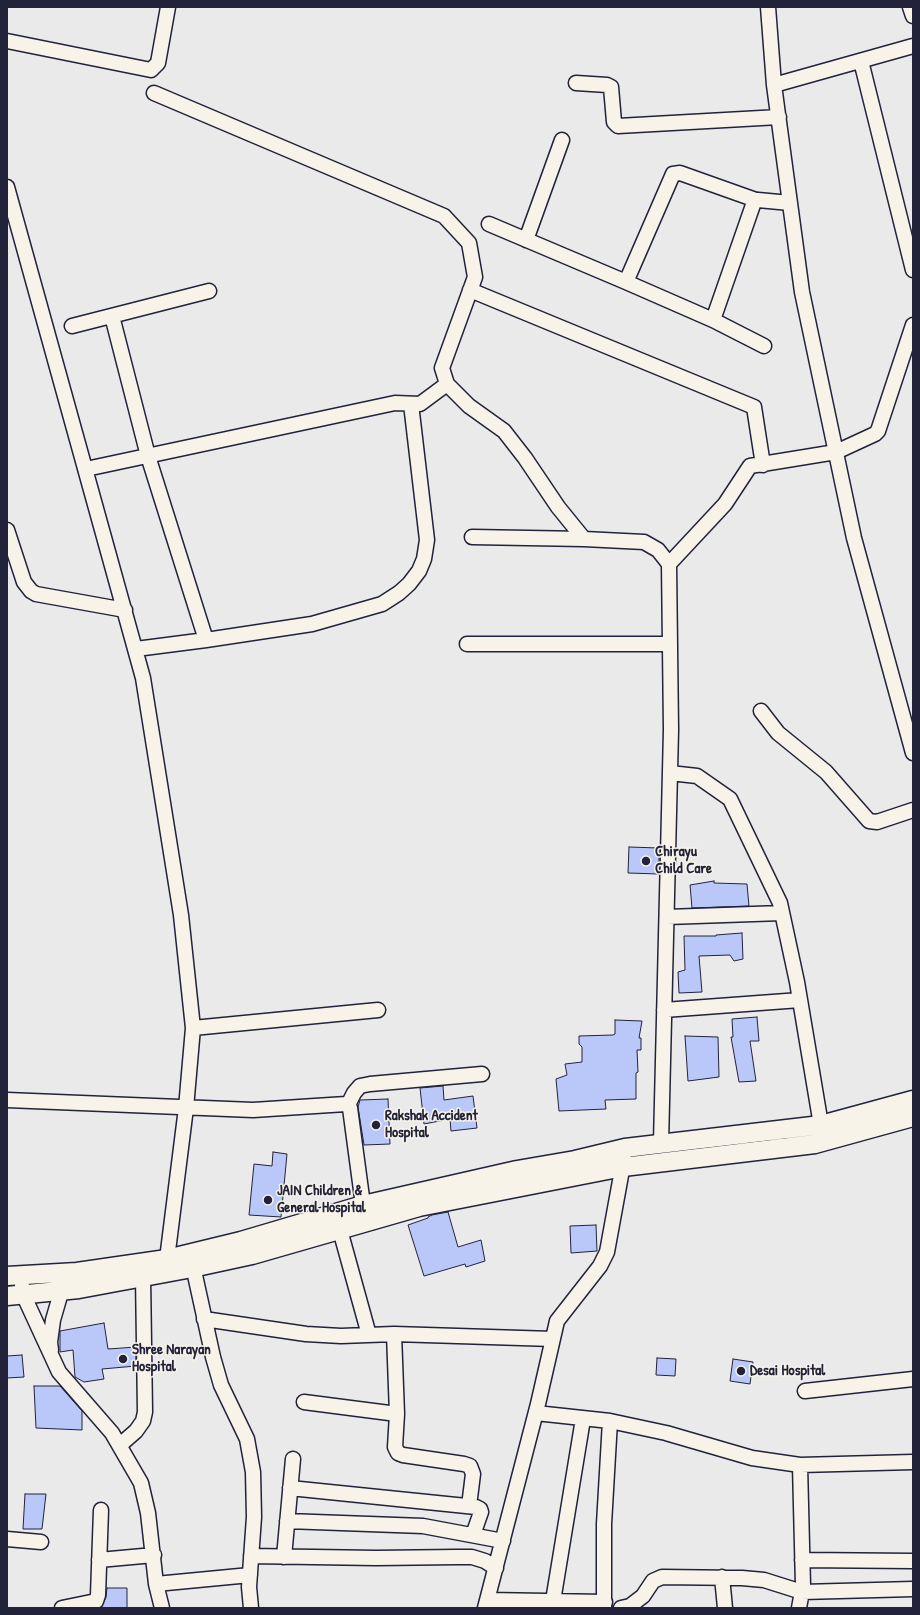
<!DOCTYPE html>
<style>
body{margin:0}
#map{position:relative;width:920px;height:1615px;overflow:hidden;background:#ebeaeb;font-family:"Patrick Hand",sans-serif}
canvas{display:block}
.frame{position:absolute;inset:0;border:8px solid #22223b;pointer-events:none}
</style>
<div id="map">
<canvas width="920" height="1615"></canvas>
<div class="frame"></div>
</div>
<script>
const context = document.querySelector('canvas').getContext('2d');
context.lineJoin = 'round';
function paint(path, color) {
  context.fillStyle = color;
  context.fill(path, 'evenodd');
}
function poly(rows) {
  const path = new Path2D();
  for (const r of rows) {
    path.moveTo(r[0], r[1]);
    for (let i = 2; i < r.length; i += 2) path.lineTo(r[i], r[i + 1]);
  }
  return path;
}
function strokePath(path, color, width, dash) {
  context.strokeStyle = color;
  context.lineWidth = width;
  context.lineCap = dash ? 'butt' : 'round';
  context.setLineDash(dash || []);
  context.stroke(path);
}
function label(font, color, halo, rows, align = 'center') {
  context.font = font + ' "Patrick Hand",sans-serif';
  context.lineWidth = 3;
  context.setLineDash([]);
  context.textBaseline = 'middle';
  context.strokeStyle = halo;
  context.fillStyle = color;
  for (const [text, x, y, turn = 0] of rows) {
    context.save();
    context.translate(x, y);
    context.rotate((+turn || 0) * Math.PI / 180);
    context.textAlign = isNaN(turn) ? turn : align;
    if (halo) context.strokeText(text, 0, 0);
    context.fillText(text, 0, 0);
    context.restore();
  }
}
const building = poly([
 [629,847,659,848,659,874,628,873,629,847],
 [714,881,714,883,747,884,749,906,692,908,690,885,714,881],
 [742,933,743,959,734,961,730,955,699,956,702,992,679,993,678,972,685,970,684,936,716,936,716,935,742,933],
 [757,1017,759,1041,750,1041,756,1081,739,1082,731,1037,733,1037,732,1019,757,1017],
 [615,1020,642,1021,639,1038,641,1038,641,1050,637,1050,638,1072,636,1073,636,1099,605,1100,606,1109,559,1111,556,1079,567,1075,565,1064,582,1062,582,1047,579,1044,579,1036,613,1035,615,1034,615,1020],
 [685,1036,718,1037,719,1077,688,1081,685,1036],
 [443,1086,444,1100,473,1096,477,1128,451,1131,450,1119,424,1124,420,1088,443,1086],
 [388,1099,390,1144,364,1145,358,1107,360,1100,388,1099],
 [273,1152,287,1154,281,1217,249,1215,254,1164,272,1166,273,1152],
 [448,1212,458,1247,481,1240,485,1261,466,1267,465,1264,424,1276,408,1225,428,1218,428,1217,432,1215,448,1212],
 [596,1225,597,1251,571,1253,570,1226,596,1225],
 [104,1323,108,1349,136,1347,136,1366,102,1369,104,1379,84,1382,75,1377,73,1350,60,1352,60,1331,104,1323],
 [22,1355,24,1377,7,1378,7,1356,22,1355],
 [657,1358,676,1359,675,1376,656,1375,657,1358],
 [733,1359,753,1362,750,1384,730,1381,733,1359],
 [34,1386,60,1386,82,1411,82,1430,36,1428,34,1386],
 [25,1494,46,1494,42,1529,23,1529,25,1494],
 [107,1588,127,1588,127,1608,101,1608,106,1597,107,1588]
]);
paint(building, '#bac8f9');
strokePath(building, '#22223b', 1);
const minor = poly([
 [768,7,774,85,802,292,854,538,913,753],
 [910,7,913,16],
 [7,41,151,70,158,63,168,7],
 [861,61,913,270],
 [576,83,607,85,611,87,614,122,618,126,779,117],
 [774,85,913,46],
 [154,93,444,216,469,243,475,277,442,368,447,384,469,406,504,431,525,458,558,507,584,539],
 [7,187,143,678,181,915,193,1028,186,1108,167,1259,167,1268],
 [489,224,626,282,713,320,764,346],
 [526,240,562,140],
 [626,282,673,174,680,173,756,200],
 [470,290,754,407,763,465],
 [112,316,148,456,206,640],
 [713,320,754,202,758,200,790,203],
 [72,326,209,291],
 [86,469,395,403,420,404,447,384],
 [7,530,24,582,31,591,36,594,125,610],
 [472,537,584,539,644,542,658,550,669,564,671,730,661,1143],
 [669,564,725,504,750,466,836,452,875,434,878,431,913,325],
 [467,644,670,644],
 [136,649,206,640,312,624,382,604,399,593,409,584,419,571,424,559,427,540,411,404],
 [761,711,778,733,826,772,869,821,877,822,913,810],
 [670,773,697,776,730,799,780,903,797,982,821,1125],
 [667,917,782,913],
 [664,1010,800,1000],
 [193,1028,378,1010],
 [7,1100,253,1110,346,1104,350,1108,363,1205],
 [348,1105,354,1093,360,1086,370,1084,482,1074],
 [340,1230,369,1335],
 [191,1257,213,1357,221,1385,247,1439,253,1472,254,1517,249,1587,251,1608],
 [22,1286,23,1294,59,1372,112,1433,141,1483,148,1513,156,1584,162,1608],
 [204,1319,306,1334,341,1336,394,1334,553,1339],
 [394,1334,397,1414,395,1447,398,1453,403,1455,464,1464,470,1466,473,1474,469,1506],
 [51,1350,50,1342,53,1320,64,1282],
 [805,1391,913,1379],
 [304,1402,397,1414],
 [536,1413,610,1421,666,1433,752,1458,800,1465,913,1462],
 [120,1445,136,1431,143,1421,145,1412,143,1276],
 [290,1488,476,1507,480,1509,481,1512,473,1535],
 [287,1521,423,1526,503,1541],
 [7,1539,41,1542],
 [251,1556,376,1558,457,1557,472,1557,485,1561,496,1568],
 [284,1557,293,1459],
 [99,1560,154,1555],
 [802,1560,913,1561],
 [722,1577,725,1608],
 [156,1584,250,1575],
 [488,1600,605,1602],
 [553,1601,583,1419],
 [62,1608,96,1601,98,1595,101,1510],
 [485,1608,538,1404,557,1321,600,1266,607,1252,624,1159],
 [604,1608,604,1524,610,1421],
 [621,1608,630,1606,643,1596,653,1581,662,1577,742,1578,764,1580,802,1592,913,1589],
 [799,1608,803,1586,800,1465]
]);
const major = poly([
 [7,1276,77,1272,167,1259,241,1241,363,1205,517,1170,575,1160,625,1148,821,1125,913,1100],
 [7,1296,79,1289,192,1268,252,1255,419,1207,623,1167,815,1144,913,1117]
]);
strokePath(minor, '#22223b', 17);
strokePath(major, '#22223b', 21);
strokePath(minor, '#f7f3e8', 14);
strokePath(major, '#f7f3e8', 18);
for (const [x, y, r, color] of [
 [646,861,5,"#22223b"],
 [376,1125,5,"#22223b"],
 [268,1200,5,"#22223b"],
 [123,1359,5,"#22223b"],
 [741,1371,5,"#22223b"]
]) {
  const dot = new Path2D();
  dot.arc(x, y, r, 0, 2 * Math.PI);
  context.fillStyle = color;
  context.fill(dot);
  strokePath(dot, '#f7f3e8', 1.5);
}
label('bold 15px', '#22223b', '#f7f3e8', [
 ["Chirayu",655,852],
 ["Child Care",655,869],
 ["Rakshak Accident",385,1116],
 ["Hospital",385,1133],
 ["JAIN Children &",277,1191],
 ["General Hospital",277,1208],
 ["Shree Narayan",132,1350],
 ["Hospital",132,1367],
 ["Desai Hospital",750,1371]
], 'left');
</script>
